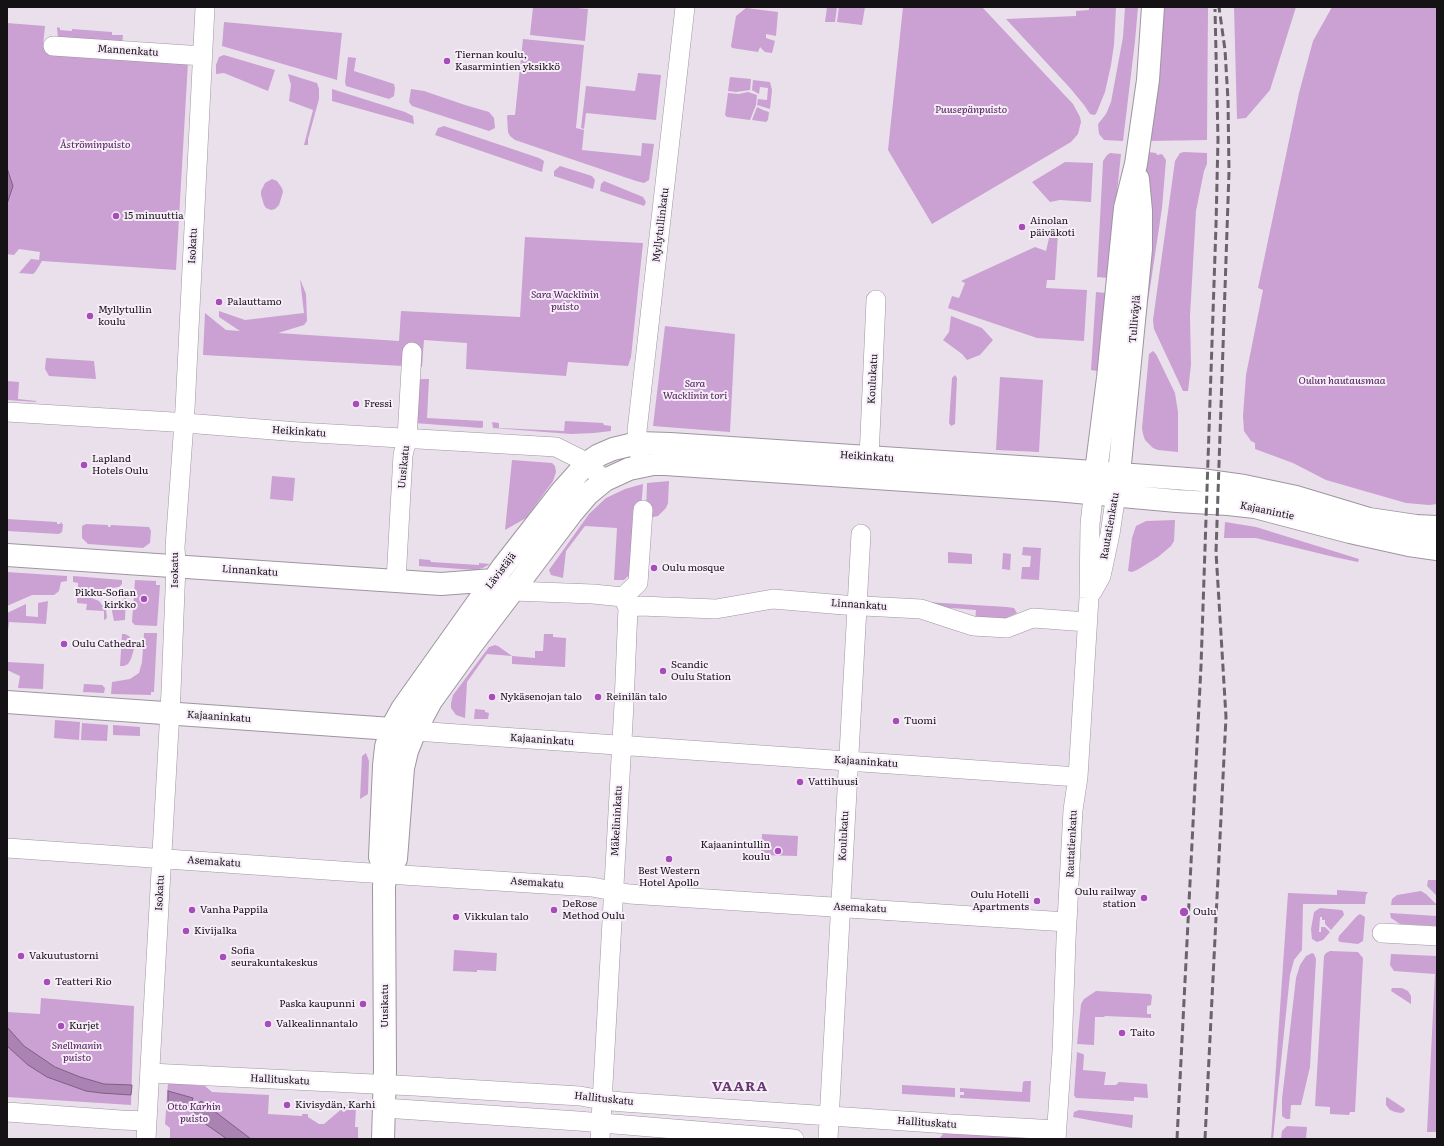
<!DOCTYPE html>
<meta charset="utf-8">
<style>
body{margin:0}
#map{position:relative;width:1444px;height:1146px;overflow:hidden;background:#eae0ec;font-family:Literata,serif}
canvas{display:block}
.frame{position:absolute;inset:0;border:8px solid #151216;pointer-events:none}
</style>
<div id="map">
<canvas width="1444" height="1146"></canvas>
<div class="frame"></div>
</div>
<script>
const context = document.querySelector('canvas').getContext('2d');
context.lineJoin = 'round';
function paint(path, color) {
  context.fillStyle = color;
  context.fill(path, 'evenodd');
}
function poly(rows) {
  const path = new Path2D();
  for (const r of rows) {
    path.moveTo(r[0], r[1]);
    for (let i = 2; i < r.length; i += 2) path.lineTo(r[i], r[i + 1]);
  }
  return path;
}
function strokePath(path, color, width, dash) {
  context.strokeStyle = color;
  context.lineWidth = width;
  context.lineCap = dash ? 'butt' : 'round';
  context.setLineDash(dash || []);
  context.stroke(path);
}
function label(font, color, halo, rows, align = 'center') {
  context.font = font + ' Literata,serif';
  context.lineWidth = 4;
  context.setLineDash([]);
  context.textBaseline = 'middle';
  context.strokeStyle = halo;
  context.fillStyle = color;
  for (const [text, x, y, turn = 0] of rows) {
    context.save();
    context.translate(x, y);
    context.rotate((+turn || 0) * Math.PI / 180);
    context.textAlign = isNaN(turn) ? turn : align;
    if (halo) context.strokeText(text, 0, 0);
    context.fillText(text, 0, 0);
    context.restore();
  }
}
paint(poly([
 [533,7,567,7,588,9,585,41,530,35],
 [827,7,837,7,835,22,825,22],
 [839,7,865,7,862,25,837,22],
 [903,7,982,7,1073,104,1080,117,1081,122,1078,134,1071,142,932,224,888,150],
 [1089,7,1116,7,1114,45,1111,65,1105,92,1096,114,1094,115,1090,114,1084,105,1070,88,1006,19,1076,16,1076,11,1089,10],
 [1125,7,1138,7,1135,41,1123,141,1104,140,1099,134,1098,124,1106,114,1111,102,1123,37],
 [1162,7,1208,7,1208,8,1207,140,1149,141],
 [1234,7,1296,7,1270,90,1246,118,1237,119],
 [1332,7,1437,7,1437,504,1429,505,1406,503,1326,480,1293,463,1255,449,1255,443,1251,441,1244,431,1243,416,1246,375,1263,290,1258,288,1299,93,1313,41],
 [746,8,778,12,776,36,766,34,766,38,775,41,772,53,765,52,760,47,758,52,732,48,731,46,736,16],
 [224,22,342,33,337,80,222,46],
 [7,23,45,26,43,46,188,62,176,270,42,261,36,271,33,274,19,273,31,259,39,260,40,252,19,249,14,255,7,254,7,204,13,186,7,168],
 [57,27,60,28,60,30,72,31,72,29,112,32,112,35,123,35,122,44,58,38],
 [523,39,584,45,576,128,584,130,582,150,641,156,642,143,654,144,649,180,644,183,636,181,515,140,510,136,508,132,507,116,508,115,515,115],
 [224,55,275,70,268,91,224,73,216,74,216,65,219,57],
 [348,57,356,58,354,71,394,84,395,88,394,96,389,99,346,86,345,82],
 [638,73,661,75,656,120,586,113,584,129,581,128,586,86,635,91],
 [288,74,317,83,319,89,319,99,308,139,308,145,304,145,313,110,289,101,291,85],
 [730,77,751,79,750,90,736,92,728,91],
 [753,80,770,82,772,90,770,109,757,105,758,99,767,100,768,88,760,87,759,94,752,90],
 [332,89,405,112,413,116,414,124,332,101],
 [411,89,424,91,465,105,489,112,494,118,495,128,489,131,412,106,409,102],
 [748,92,757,95,756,105,750,120,727,117,725,115,728,93,739,94],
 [757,107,763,110,769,112,768,120,766,122,752,120],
 [444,126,539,158,544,161,542,172,435,135,438,128],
 [1148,152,1156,153,1157,155,1162,154,1166,160,1162,208,1142,341,1145,177],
 [1184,152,1207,153,1207,164,1204,171,1196,211,1190,316,1191,365,1188,391,1183,391,1154,329,1153,320,1175,161,1180,153],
 [1110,153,1121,154,1108,278,1097,277,1103,161,1107,155],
 [1065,162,1093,163,1091,202,1060,200,1050,202,1032,182],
 [560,166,592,176,595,180,593,189,554,176,554,171],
 [272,179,277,181,282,188,283,192,279,205,275,209,271,210,266,208,264,205,261,195,261,191,265,183],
 [604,181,643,197,646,202,644,206,600,191,601,184],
 [1058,233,1055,280,1047,280,1046,288,1087,290,1084,341,1037,338,948,308,952,296,959,298,965,283,961,281,1035,247,1046,251,1050,234],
 [525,237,643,243,631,357,628,366,568,362,566,376,466,369,467,343,424,340,422,367,203,355,205,313,226,330,240,331,219,317,219,311,245,320,304,313,300,279,306,294,307,321,304,325,278,333,399,341,401,311,520,317],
 [1096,292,1106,293,1097,371,1091,370],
 [951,316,982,328,993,340,980,355,967,360,962,354,943,340,949,332],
 [665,326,735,334,730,432,653,426],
 [1153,351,1156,354,1175,393,1178,412,1178,452,1158,450,1153,448,1145,440,1143,434,1142,428,1149,354],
 [46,358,94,361,96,379,49,376,45,369],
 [955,375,957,378,955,424,951,426,949,423,952,378],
 [1000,377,1043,380,1039,452,996,450],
 [422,379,429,379,427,418,483,421,483,427,481,428,414,423,416,381],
 [7,381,19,382,18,399,36,401,36,402,7,400],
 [565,421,603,423,604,425,611,426,611,431,594,433,571,434,493,428,492,422,499,423,499,428,564,431],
 [512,460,552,463,555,466,556,472,553,481,526,518,505,530],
 [272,476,295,478,293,501,270,499],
 [669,481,668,503,666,508,658,516,653,517,648,516,646,512,647,483],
 [643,484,641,510,633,510,630,574,624,580,614,580,617,528,585,526,566,551,563,578,551,575,549,570,589,514,606,498,625,489],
 [7,519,57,522,57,524,60,524,61,522,63,525,62,532,59,534,7,531],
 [1175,520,1174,541,1171,546,1158,557,1137,570,1132,572,1128,571,1132,538,1136,526,1146,521],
 [1225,522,1256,527,1359,559,1358,562,1334,557,1256,538,1224,538],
 [86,524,108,525,108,527,110,527,111,525,149,527,151,531,150,543,143,548,88,544,82,538,82,526],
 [1023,547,1041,548,1039,580,1021,579,1022,567,1030,567,1031,556,1022,555],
 [948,552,972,554,972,564,948,563],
 [1003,553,1011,554,1010,570,1002,569],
 [419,559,430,560,431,562,479,565,479,563,490,564,483,568,475,570,419,566],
 [7,572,67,576,67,581,61,582,59,591,54,595,32,595,7,606],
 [73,576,122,580,122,584,119,587,104,589,78,590,78,583,73,582],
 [135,580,156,581,156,585,160,585,157,626,135,625,132,622],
 [125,595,126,595,125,620,114,621,111,606,124,599],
 [77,597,89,597,99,601,106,610,107,617,106,619,104,620,104,611,86,610,87,604,77,603],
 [48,601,46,624,9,622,8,631,7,631,7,613,26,604,26,616,38,617,38,603],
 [926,602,1007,607,1014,608,1017,613,1008,617,1002,624,975,622,976,610,926,606],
 [144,633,157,633,154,692,151,692,151,695,111,694,112,682,130,679,139,673,142,662],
 [122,634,125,634,129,636,132,640,134,649,131,659,128,664,124,666,120,666],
 [544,634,553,634,553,637,566,638,565,667,512,664,512,656,487,654,467,682,465,718,456,715,451,708,451,703,453,695,489,647,495,645,498,646,512,656,535,658,535,651,543,651],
 [7,662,44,664,43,689,18,688,20,676,7,670],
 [84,684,102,685,105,688,104,693,83,692],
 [475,709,485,710,485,712,489,713,488,719,474,719],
 [55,720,80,722,79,740,54,738],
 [82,723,108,725,107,741,81,740],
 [113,725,140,727,140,736,113,735],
 [366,753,369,761,368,794,360,799,362,756],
 [762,834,798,836,797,856,761,855],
 [1428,880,1437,880,1437,896,1427,886],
 [1337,890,1368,892,1366,895,1365,904,1303,904,1302,950,1294,960,1290,975,1273,1139,1271,1139,1288,893,1337,895],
 [1421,891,1426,894,1437,905,1391,905,1392,899,1397,895],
 [1320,908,1341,910,1343,911,1344,915,1331,930,1325,924,1325,920,1322,920,1322,917,1320,917,1319,932,1321,932,1321,927,1325,927,1330,932,1323,940,1317,942,1312,939,1311,929,1314,912],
 [1390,913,1437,916,1436,926,1400,924,1391,918],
 [1360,914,1365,917,1363,941,1358,944,1340,942,1338,940,1339,936,1357,916],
 [454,950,497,953,496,971,477,970,477,972,453,971],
 [1330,951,1358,952,1363,958,1355,1112,1350,1112,1349,1115,1330,1114,1330,1107,1315,1106,1324,956,1326,953],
 [1312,953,1314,954,1316,959,1310,1067,1301,1105,1291,1105,1290,1119,1286,1119,1282,1116,1282,1099,1296,978,1300,965,1306,956],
 [1391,954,1437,956,1437,1132,1427,1132,1435,974,1394,971,1390,965],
 [1392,988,1402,988,1408,991,1411,996,1411,1004,1391,991],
 [1096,991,1150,994,1152,996,1151,1005,1147,1006,1147,1014,1151,1014,1151,1018,1105,1016,1104,1017,1095,1017,1094,1045,1077,1044,1081,1004,1084,999],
 [41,998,134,1006,131,1105,7,1097,7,1002,7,1012,40,1014],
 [1077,1052,1083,1054,1084,1055,1083,1070,1106,1072,1104,1085,1116,1085,1119,1082,1147,1084,1148,1098,1134,1097,1134,1101,1076,1098,1074,1095],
 [1025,1081,1031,1081,1030,1102,960,1098,960,1095,964,1095,964,1092,960,1092,960,1088,1022,1092,1023,1082],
 [168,1083,205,1086,212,1092,269,1095,268,1114,302,1116,302,1114,308,1114,308,1117,319,1124,324,1124,351,1101,356,1107,355,1127,358,1127,358,1139,170,1139,170,1128,165,1124],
 [902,1085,955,1088,955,1097,902,1094],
 [1387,1097,1405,1109,1404,1112,1401,1113,1395,1112,1390,1110,1386,1105,1386,1098],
 [1079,1110,1133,1115,1132,1128,1073,1117,1074,1112],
 [1287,1126,1307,1127,1306,1139,1281,1139,1282,1131],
 [947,1131,1027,1135,1027,1139,939,1139,943,1134]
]), '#caa1d2');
const water = poly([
 [7,168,13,186,7,204,7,168],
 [7,1027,24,1046,55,1067,80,1077,104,1084,132,1085,131,1095,101,1093,86,1091,47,1077,28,1065,7,1046,7,1027],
 [168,1091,193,1098,192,1101,198,1104,201,1101,251,1139,227,1139,194,1116,195,1112,188,1109,187,1111,168,1105,168,1091]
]);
paint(water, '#aa83b2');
strokePath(water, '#7d6183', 1);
const minor = poly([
 [53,46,203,56],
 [7,412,173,422,298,432,556,447,580,459,605,480],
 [869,458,876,300],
 [641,466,637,431,685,7],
 [396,581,403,455,407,438,412,352],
 [513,591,593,594,623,597],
 [1092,592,1101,576,1110,534,1118,480],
 [623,597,638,583,643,510],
 [628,608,640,606,716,609,773,599,844,605,921,609,973,626,1007,628,1033,618,1087,622],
 [415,731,1078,777],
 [7,848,355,872,592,887,629,894,1067,922],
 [1382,933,1437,936],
 [150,1073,414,1086,580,1096,602,1100,623,1102,949,1124,1057,1130],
 [384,1108,578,1121,794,1139],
 [7,1112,121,1120,147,1121],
 [146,1139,171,692,176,565,175,547,185,409,205,7],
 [600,1139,624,704,628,608,623,597],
 [828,1139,861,534],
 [1056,1139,1062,1052,1066,940,1073,810,1078,777,1089,598,1090,524,1095,480]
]);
const major = poly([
 [1096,472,1108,378,1125,208,1136,164,1148,80,1153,7],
 [1119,474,1141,249,1141,211,1138,179],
 [7,555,441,584,494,580],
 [7,702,406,730],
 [386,874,380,857,384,766,386,747,391,729,402,709,471,612,502,568,562,491,587,463,599,455,613,449,638,443,670,444,1065,470,1201,480,1244,486,1296,497,1369,519,1416,526,1437,527],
 [383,1139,385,1070,384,886,386,874,396,859,403,768,407,751,415,731,431,701,473,643,571,514,588,494,605,480,629,469,653,464,665,464,1056,490,1177,501,1228,504,1255,507,1350,532,1409,545,1437,549]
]);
strokePath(minor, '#9e95a0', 20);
strokePath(major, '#9e95a0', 24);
strokePath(minor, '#fff', 19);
strokePath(major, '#fff', 22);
strokePath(poly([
 [1177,1139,1201,666,1216,225,1218,139,1215,9],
 [1205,1139,1226,717,1216,552,1229,172,1228,100,1225,50,1219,7]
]), '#69636a', 3, [8, 4]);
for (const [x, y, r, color] of [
 [447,61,4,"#a74db9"],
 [116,216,4,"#a74db9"],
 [1022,227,4,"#a74db9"],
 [219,302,4,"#a74db9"],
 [90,316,4,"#a74db9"],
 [356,404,4,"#a74db9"],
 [84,465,4,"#a74db9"],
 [654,568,4,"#a74db9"],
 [144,599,4,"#a74db9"],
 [64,644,4,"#a74db9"],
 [663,671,4,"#a74db9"],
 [492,697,4,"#a74db9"],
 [598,697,4,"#a74db9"],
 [896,721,4,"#a74db9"],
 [800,782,4,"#a74db9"],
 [778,851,4,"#a74db9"],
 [669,859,4,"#a74db9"],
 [1144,898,4,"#a74db9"],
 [1037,901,4,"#a74db9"],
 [192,910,4,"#a74db9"],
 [554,910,4,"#a74db9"],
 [1184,912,5,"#a74db9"],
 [456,917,4,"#a74db9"],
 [186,931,4,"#a74db9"],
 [21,956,4,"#a74db9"],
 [223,957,4,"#a74db9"],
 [47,982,4,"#a74db9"],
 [363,1004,4,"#a74db9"],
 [268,1024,4,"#a74db9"],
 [61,1026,4,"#a74db9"],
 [1122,1033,4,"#a74db9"],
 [287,1105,4,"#a74db9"]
]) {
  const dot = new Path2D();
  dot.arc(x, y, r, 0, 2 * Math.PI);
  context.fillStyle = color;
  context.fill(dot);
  strokePath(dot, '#f7edf9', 1.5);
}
label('10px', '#151216', '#f7edf9', [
 ["Mannenkatu",128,51,4],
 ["Myllytullinkatu",661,225,-83],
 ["Isokatu",193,246,-87],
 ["Tulliväylä",1135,319,-85],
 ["Koulukatu",873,379,-87],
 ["Heikinkatu",299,432,4],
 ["Heikinkatu",867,457,4],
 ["Uusikatu",404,467,-84],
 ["Kajaanintie",1267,511,12],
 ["Rautatienkatu",1110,526,-80],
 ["Isokatu",175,570,-90],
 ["Linnankatu",250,571,4],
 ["Lävistäjä",501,571,-53],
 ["Linnankatu",859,605,4],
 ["Kajaaninkatu",219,717,4],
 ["Kajaaninkatu",542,740,4],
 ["Kajaaninkatu",866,762,4],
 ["Mäkelininkatu",617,821,-87],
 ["Koulukatu",844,836,-87],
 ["Rautatienkatu",1072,844,-87],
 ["Asemakatu",214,862,4],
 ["Asemakatu",537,883,4],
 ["Isokatu",160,893,-87],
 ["Asemakatu",860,908,3],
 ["Uusikatu",385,1006,-90],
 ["Hallituskatu",280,1080,3],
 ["Hallituskatu",604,1099,6],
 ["Hallituskatu",927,1123,4]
]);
label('10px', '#151216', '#f7edf9', [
 ["Tiernan koulu,",455,55],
 ["Kasarmintien yksikkö",455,67],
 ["15 minuuttia",124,216],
 ["Ainolan",1030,221],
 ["päiväkoti",1030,233],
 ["Palauttamo",227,302],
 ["Myllytullin",98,310],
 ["koulu",98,322],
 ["Fressi",364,404],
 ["Lapland",92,459],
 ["Hotels Oulu",92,471],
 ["Oulu mosque",662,568],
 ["Pikku-Sofian",136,593,"right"],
 ["kirkko",136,605,"right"],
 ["Oulu Cathedral",72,644],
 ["Scandic",671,665],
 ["Oulu Station",671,677],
 ["Nykäsenojan talo",500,697],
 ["Reinilän talo",606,697],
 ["Tuomi",904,721],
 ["Vattihuusi",808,782],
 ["Kajaanintullin",770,845,"right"],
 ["koulu",770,857,"right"],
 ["Best Western",669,871,"center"],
 ["Hotel Apollo",669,883,"center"],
 ["Oulu railway",1136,892,"right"],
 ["station",1136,904,"right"],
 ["Oulu Hotelli",1029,895,"right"],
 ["Apartments",1029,907,"right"],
 ["DeRose",562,904],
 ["Method Oulu",562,916],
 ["Vanha Pappila",200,910],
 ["Oulu",1193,912],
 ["Vikkulan talo",464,917],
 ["Kivijalka",194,931],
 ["Sofia",231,951],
 ["seurakuntakeskus",231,963],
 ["Vakuutustorni",29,956],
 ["Teatteri Rio",55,982],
 ["Paska kaupunni",355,1004,"right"],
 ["Valkealinnantalo",276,1024],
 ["Kurjet",69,1026],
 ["Taito",1130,1033],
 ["Kivisydän, Karhi",295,1105]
], 'left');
label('italic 10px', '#471651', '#f7edf9', [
 ["Puusepänpuisto",971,110],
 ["Åströminpuisto",95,145],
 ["Sara Wacklinin",565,295],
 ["puisto",565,307],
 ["Oulun hautausmaa",1342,381],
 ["Sara",695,384],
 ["Wacklinin tori",695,396],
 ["Snellmanin",77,1046],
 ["puisto",77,1058],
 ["Otto Karhin",194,1107],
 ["puisto",194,1119]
]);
context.letterSpacing = '1px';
label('bold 14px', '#66396f', '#f7edf9', [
 ["VAARA",740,1087]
]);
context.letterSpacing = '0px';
</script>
